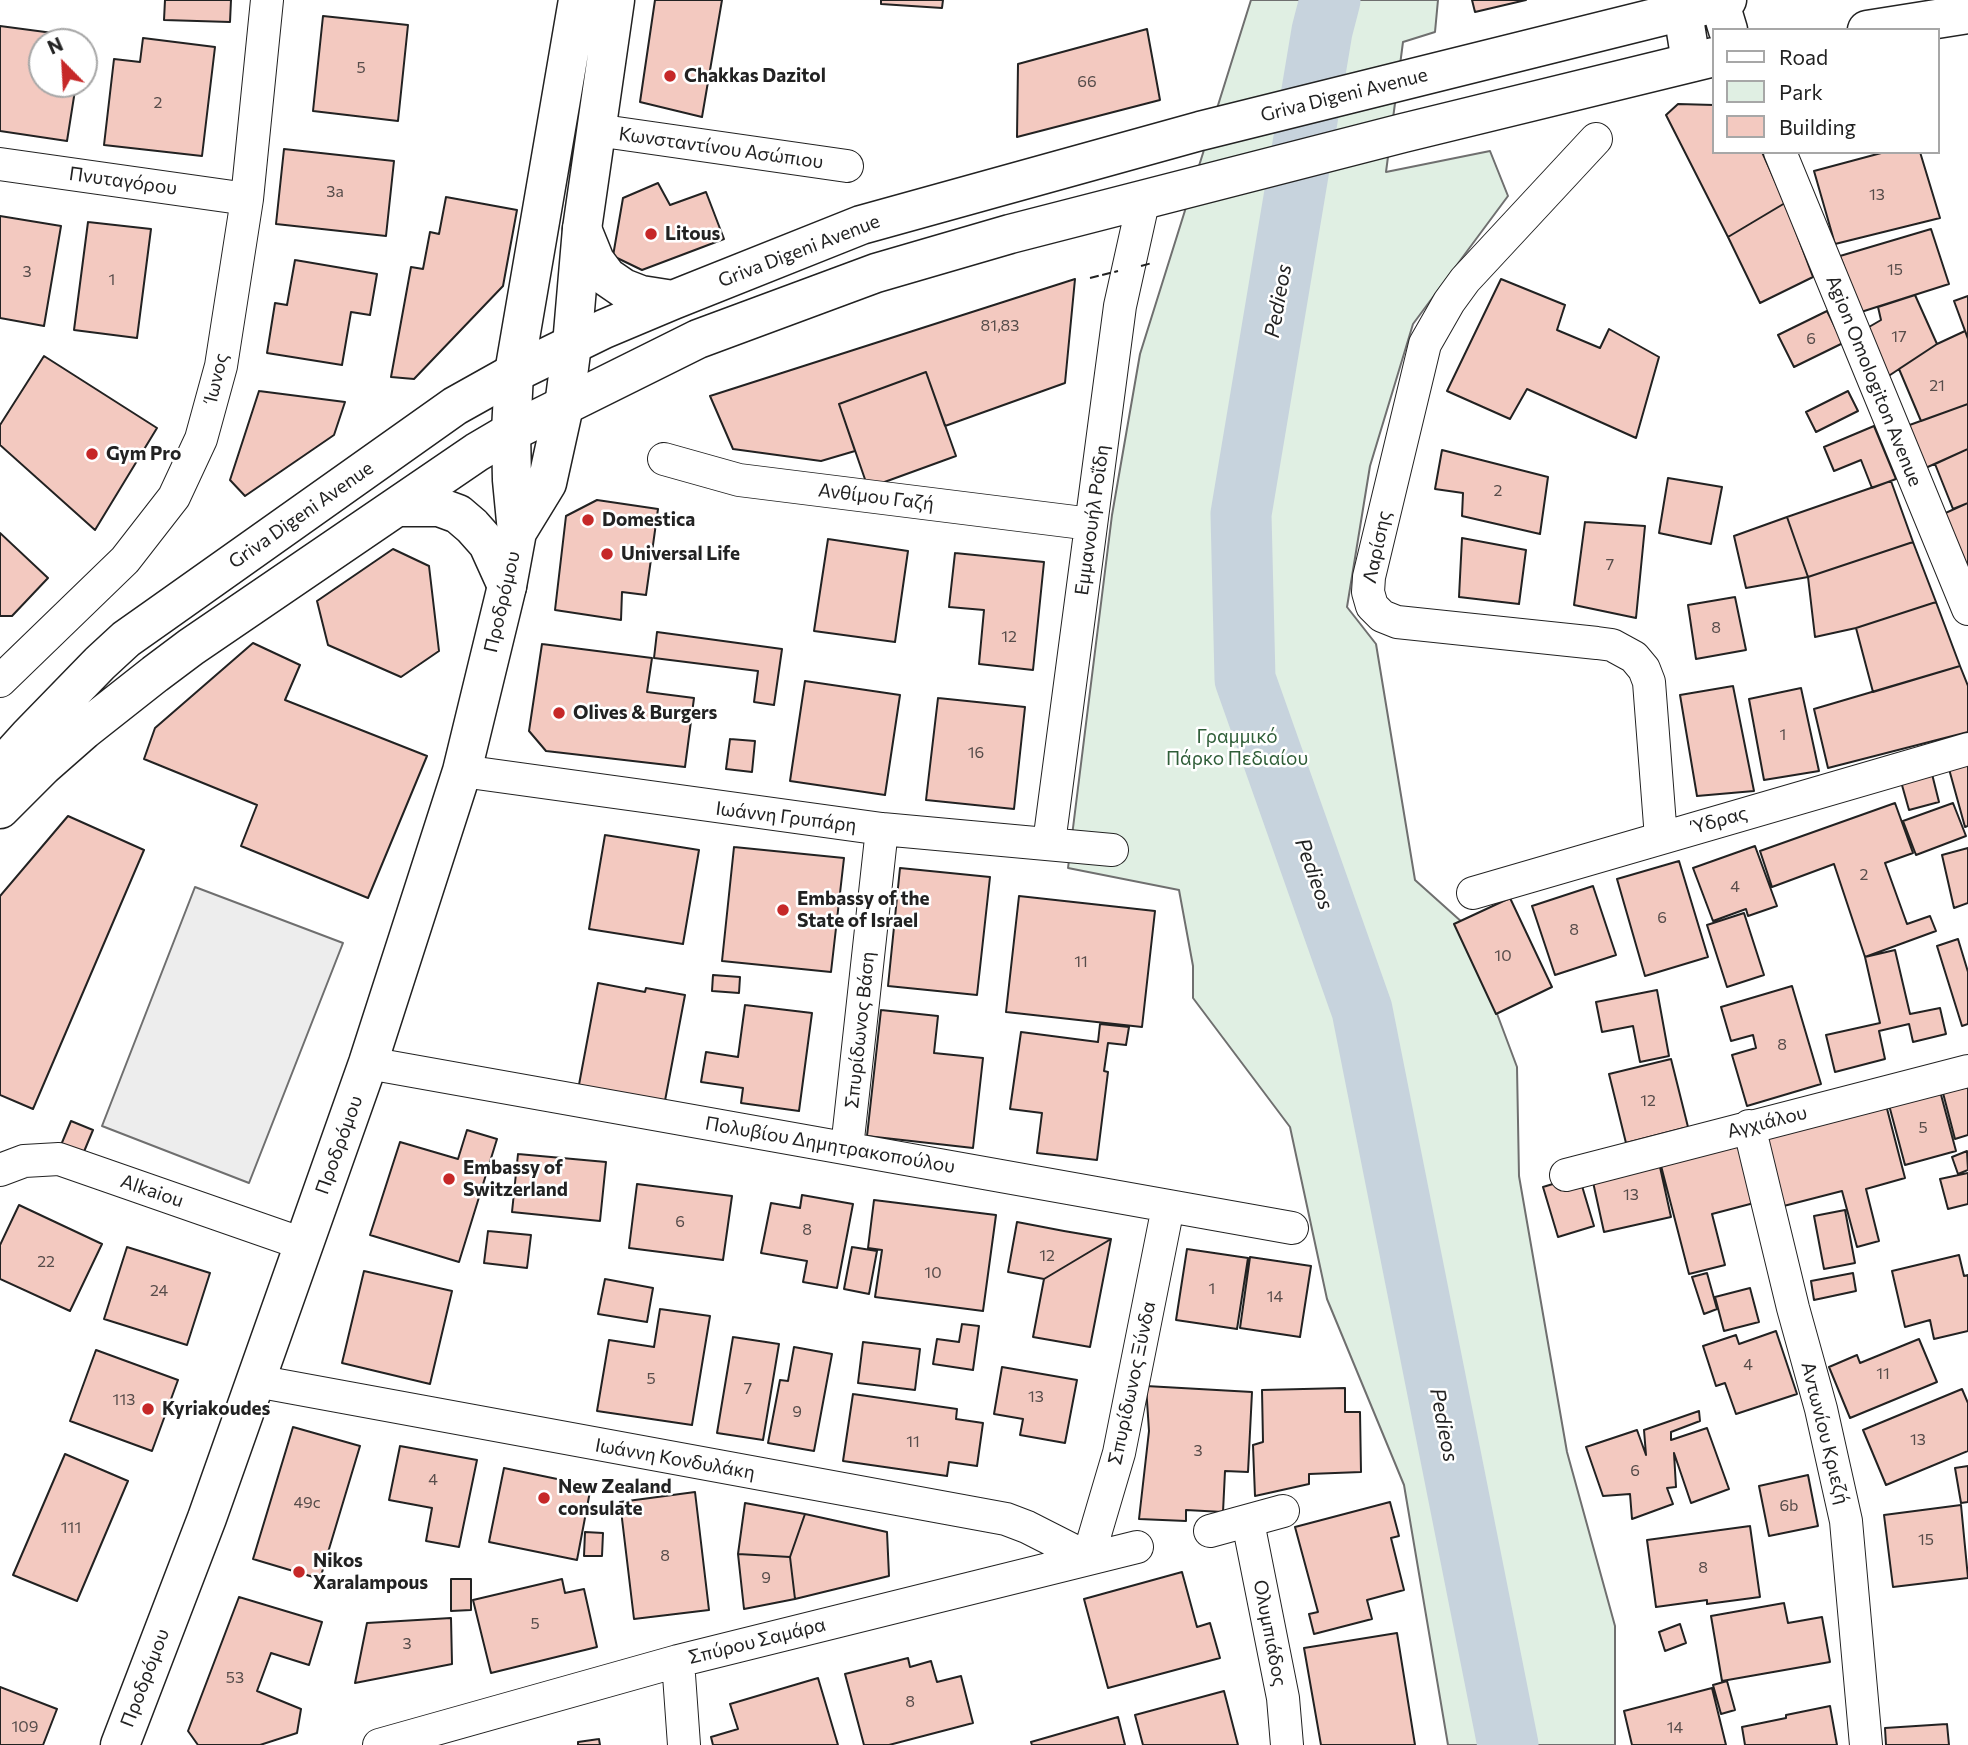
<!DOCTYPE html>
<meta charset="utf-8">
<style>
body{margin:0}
#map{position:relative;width:1968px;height:1745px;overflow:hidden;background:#fff;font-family:Commissioner,sans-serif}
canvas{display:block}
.legend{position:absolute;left:1712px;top:28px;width:228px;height:126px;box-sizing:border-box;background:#fff;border:2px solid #a7a7a7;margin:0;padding:9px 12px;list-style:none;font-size:21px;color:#222}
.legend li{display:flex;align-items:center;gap:14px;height:35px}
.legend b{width:35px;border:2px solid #a7a7a7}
.north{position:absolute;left:28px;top:28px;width:70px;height:70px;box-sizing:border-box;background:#fff;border:2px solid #a7a7a7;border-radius:50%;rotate:336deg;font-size:19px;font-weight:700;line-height:28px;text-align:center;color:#222}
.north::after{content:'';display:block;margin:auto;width:24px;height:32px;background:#c62828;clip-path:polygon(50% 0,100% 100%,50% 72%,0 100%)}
</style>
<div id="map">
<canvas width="1968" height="1745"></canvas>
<ul class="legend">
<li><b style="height:9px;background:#fff"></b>Road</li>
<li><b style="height:19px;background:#e0efe3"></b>Park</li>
<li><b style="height:19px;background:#f3c9c0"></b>Building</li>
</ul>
<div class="north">N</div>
</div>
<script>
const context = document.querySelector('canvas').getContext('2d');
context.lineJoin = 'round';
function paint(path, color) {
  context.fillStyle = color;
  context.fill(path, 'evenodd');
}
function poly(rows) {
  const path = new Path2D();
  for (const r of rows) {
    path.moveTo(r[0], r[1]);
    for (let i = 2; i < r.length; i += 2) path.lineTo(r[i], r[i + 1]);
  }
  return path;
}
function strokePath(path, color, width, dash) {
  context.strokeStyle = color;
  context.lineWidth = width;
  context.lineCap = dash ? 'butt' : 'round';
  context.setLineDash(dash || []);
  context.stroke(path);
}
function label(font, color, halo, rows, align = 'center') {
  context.font = font + ' Commissioner,sans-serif';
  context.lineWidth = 5;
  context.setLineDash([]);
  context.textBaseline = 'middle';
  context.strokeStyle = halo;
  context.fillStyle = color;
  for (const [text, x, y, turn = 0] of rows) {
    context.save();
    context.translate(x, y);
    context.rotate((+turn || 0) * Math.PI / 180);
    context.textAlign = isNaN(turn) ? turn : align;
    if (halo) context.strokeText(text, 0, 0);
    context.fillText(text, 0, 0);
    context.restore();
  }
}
const green = poly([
 [1251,0,1438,0,1435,32,1403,42,1386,172,1490,151,1508,196,1413,324,1370,466,1347,607,1376,644,1415,880,1463,923,1517,1067,1519,1176,1567,1452,1615,1626,1615,1745,1448,1745,1404,1485,1327,1299,1290,1127,1193,998,1193,966,1179,890,1068,868,1112,515,1140,354,1251,0]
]);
paint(green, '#e0efe3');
strokePath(green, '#6f6f6f', 2);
const parking = poly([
 [195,887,343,943,249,1183,102,1126,195,887]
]);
paint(parking, '#ededed');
strokePath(parking, '#6f6f6f', 2);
strokePath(poly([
 [1330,0,1322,31,1241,514,1245,679,1362,1010,1508,1745]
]), '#c7d3dd', 61);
const building = poly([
 [165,0,231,0,230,22,164,20,165,0],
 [655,0,722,0,702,117,640,102,655,0],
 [881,0,943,0,942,8,881,4,881,0],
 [1472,0,1526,0,1475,12,1472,0],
 [323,16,408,25,398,121,313,111,323,16],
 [0,26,83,37,82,42,42,42,42,84,76,84,67,141,0,131,0,26],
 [1147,29,1160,100,1017,137,1018,64,1147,29],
 [143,38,215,47,202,156,104,145,114,59,140,62,143,38],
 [1678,104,1714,105,1714,152,1762,152,1785,203,1728,237,1666,115,1678,104],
 [284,149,394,161,386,236,276,224,284,149],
 [1885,152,1920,152,1940,218,1835,244,1814,171,1885,152],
 [658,183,670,205,706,192,724,239,642,270,613,256,623,198,658,183],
 [446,197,517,210,503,286,414,379,391,377,411,267,423,269,430,232,439,234,446,197],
 [1785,203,1813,277,1760,303,1728,237,1785,203],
 [0,216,61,226,44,326,0,318,0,216],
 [88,222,151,229,137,338,74,330,88,222],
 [1931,229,1949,284,1861,312,1840,256,1931,229],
 [295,260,377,274,370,315,351,312,342,365,267,353,275,303,287,305,295,260],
 [1075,279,1065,383,945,426,926,372,839,404,855,451,821,461,733,449,710,396,1075,279],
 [1501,279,1565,305,1557,330,1600,348,1609,329,1659,357,1636,438,1527,389,1510,419,1447,391,1501,279],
 [1915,295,1937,344,1884,379,1862,331,1881,320,1878,307,1915,295],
 [1968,296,1968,339,1954,301,1968,296],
 [1827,311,1843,343,1794,367,1778,335,1827,311],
 [1965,331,1968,338,1968,404,1921,421,1899,369,1937,344,1965,331],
 [44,356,157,428,95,530,0,445,0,425,44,356],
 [926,372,956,456,868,488,839,404,926,372],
 [259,391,345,402,334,435,245,496,230,480,259,391],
 [1848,391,1858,411,1816,432,1806,412,1848,391],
 [1968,404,1968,449,1921,470,1904,427,1968,404],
 [1874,426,1896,479,1872,488,1861,460,1834,471,1824,447,1874,426],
 [1968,449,1968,503,1953,509,1935,464,1968,449],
 [1442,450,1548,477,1540,534,1462,516,1463,493,1435,489,1442,450],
 [1668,478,1722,487,1711,544,1659,533,1668,478],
 [1891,481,1913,542,1808,577,1787,517,1891,481],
 [597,500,658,509,646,595,622,592,621,620,555,610,566,516,597,500],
 [1968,503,1968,567,1964,569,1941,515,1968,503],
 [1787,517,1808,577,1746,588,1734,536,1787,517],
 [1585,522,1645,526,1636,618,1574,605,1585,522],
 [0,533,48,578,12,616,0,616,0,533],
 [1462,538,1526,550,1519,604,1459,597,1462,538],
 [828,539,908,551,895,642,814,631,828,539],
 [1913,542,1936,602,1856,628,1815,637,1808,577,1913,542],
 [393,549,429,566,439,651,401,677,328,645,317,601,393,549],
 [955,553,1044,562,1033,670,979,664,984,610,949,607,955,553],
 [1735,597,1746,650,1696,659,1688,605,1735,597],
 [1936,602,1960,666,1873,692,1856,628,1936,602],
 [657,632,782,649,774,705,754,702,758,671,654,658,657,632],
 [253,643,300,665,285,700,427,756,368,898,241,846,257,805,144,759,155,728,253,643],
 [542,644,652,658,647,692,694,698,685,767,546,751,529,731,542,644],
 [1960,666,1968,686,1968,732,1828,768,1814,709,1960,666],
 [805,681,900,695,885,795,790,781,805,681],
 [1733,686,1754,791,1697,796,1680,695,1733,686],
 [1801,688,1819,771,1764,780,1749,699,1801,688],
 [938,698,1025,707,1014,809,926,800,938,698],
 [730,739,755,741,752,772,726,769,730,739],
 [1968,764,1968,826,1965,827,1949,769,1968,764],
 [1931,770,1939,802,1909,810,1900,778,1931,770],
 [1895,803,1913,853,1885,863,1907,924,1930,916,1936,931,1865,957,1834,864,1772,887,1760,851,1895,803],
 [1953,803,1966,836,1916,855,1903,821,1953,803],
 [68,816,144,850,33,1109,0,1095,0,896,68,816],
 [605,835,699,850,683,944,589,929,605,835],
 [1755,846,1777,906,1748,916,1746,909,1713,921,1693,868,1755,846],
 [734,847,844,858,831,972,722,961,734,847],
 [1968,848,1968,903,1954,908,1942,855,1968,848],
 [1679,861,1708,957,1645,976,1617,879,1679,861],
 [900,868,990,877,977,995,888,986,900,868],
 [1593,886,1616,955,1555,975,1532,906,1593,886],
 [1019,896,1155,911,1142,1027,1006,1012,1019,896],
 [1510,898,1552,987,1496,1014,1454,924,1510,898],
 [1744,913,1764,975,1727,987,1707,925,1744,913],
 [1958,939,1968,972,1968,1024,1962,1026,1937,946,1958,939],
 [1895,950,1910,1014,1940,1008,1946,1034,1913,1042,1909,1024,1879,1031,1885,1059,1835,1072,1826,1035,1880,1023,1865,957,1895,950],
 [713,975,740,977,739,993,712,991,713,975],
 [598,983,645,992,646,988,685,995,664,1106,578,1090,598,983],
 [1792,986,1821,1084,1747,1106,1732,1055,1756,1048,1753,1035,1731,1041,1721,1007,1792,986],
 [1657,990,1669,1056,1640,1062,1633,1026,1602,1032,1596,1002,1657,990],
 [745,1005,812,1013,799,1111,741,1103,743,1088,701,1082,706,1052,738,1057,745,1005],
 [881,1010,938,1016,934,1053,983,1058,973,1148,867,1136,881,1010],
 [1100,1024,1129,1027,1126,1045,1108,1043,1104,1071,1108,1072,1097,1160,1037,1153,1042,1113,1010,1109,1021,1032,1098,1042,1100,1024],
 [1671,1059,1688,1127,1626,1143,1609,1074,1671,1059],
 [1968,1087,1968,1135,1955,1139,1943,1093,1968,1087],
 [1940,1091,1956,1151,1905,1165,1889,1105,1940,1091],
 [1885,1101,1905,1178,1866,1189,1879,1241,1857,1247,1842,1191,1772,1209,1753,1136,1885,1101],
 [71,1121,93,1130,83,1154,61,1145,71,1121],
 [467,1130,497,1139,459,1262,370,1235,400,1142,458,1159,467,1130],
 [1738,1138,1754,1203,1712,1214,1725,1265,1689,1274,1659,1158,1738,1138],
 [1967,1151,1968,1170,1958,1174,1952,1157,1967,1151],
 [518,1154,606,1162,600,1221,512,1212,518,1154],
 [1658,1158,1671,1217,1604,1232,1591,1173,1658,1158],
 [1968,1173,1968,1204,1948,1209,1940,1179,1968,1173],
 [1579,1176,1594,1226,1558,1237,1543,1187,1579,1176],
 [637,1184,732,1196,723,1260,629,1248,637,1184],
 [802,1195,853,1204,837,1288,803,1282,807,1261,761,1253,771,1203,800,1208,802,1195],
 [874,1200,996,1215,983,1311,875,1297,882,1250,868,1248,874,1200],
 [19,1205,102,1244,70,1311,0,1279,0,1245,19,1205],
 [1845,1210,1855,1263,1824,1269,1814,1216,1845,1210],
 [1017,1222,1064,1231,1111,1239,1044,1279,1008,1272,1017,1222],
 [488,1231,531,1235,527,1268,484,1263,488,1231],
 [1111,1239,1090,1347,1033,1337,1044,1279,1111,1239],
 [127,1247,210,1273,187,1345,104,1319,127,1247],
 [852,1247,877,1251,869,1294,844,1289,852,1247],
 [1187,1249,1248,1258,1237,1329,1176,1320,1187,1249],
 [1959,1255,1964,1276,1968,1275,1968,1331,1934,1339,1930,1320,1905,1327,1892,1271,1959,1255],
 [1250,1257,1311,1266,1300,1337,1240,1328,1250,1257],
 [364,1271,452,1291,430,1384,342,1363,364,1271],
 [1707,1273,1717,1309,1704,1314,1692,1277,1707,1273],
 [1853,1273,1856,1291,1814,1300,1811,1281,1853,1273],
 [605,1279,653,1288,647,1322,598,1314,605,1279],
 [1750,1288,1759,1322,1724,1331,1715,1297,1750,1288],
 [660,1309,710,1316,692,1425,597,1411,609,1340,654,1347,660,1309],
 [962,1324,979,1326,973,1370,933,1364,937,1339,959,1342,962,1324],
 [1776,1331,1797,1394,1736,1414,1725,1383,1716,1386,1703,1346,1736,1335,1739,1344,1776,1331],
 [733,1337,779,1344,763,1440,717,1433,733,1337],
 [1919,1339,1937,1382,1850,1418,1829,1367,1857,1355,1860,1363,1919,1339],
 [863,1342,920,1349,915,1390,858,1383,863,1342],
 [794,1347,832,1354,814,1451,768,1443,780,1380,788,1381,794,1347],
 [96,1350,178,1380,152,1451,70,1421,96,1350],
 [1002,1367,1077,1380,1065,1443,1020,1435,1023,1419,994,1414,1002,1367],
 [1146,1386,1252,1392,1248,1472,1225,1471,1223,1512,1186,1510,1186,1521,1139,1519,1149,1431,1146,1386],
 [1345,1388,1345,1412,1360,1412,1361,1472,1309,1474,1309,1484,1255,1496,1253,1445,1263,1442,1262,1390,1345,1388],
 [1962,1389,1968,1403,1968,1451,1886,1485,1863,1430,1962,1389],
 [853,1394,957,1409,956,1419,983,1423,977,1466,949,1462,947,1476,843,1461,853,1394],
 [1699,1411,1700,1421,1671,1432,1671,1440,1707,1428,1729,1489,1691,1503,1674,1453,1676,1487,1667,1488,1673,1504,1632,1519,1630,1494,1603,1496,1586,1447,1637,1430,1646,1455,1644,1430,1699,1411],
 [293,1427,360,1446,320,1579,253,1559,293,1427],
 [400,1446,477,1460,459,1547,426,1541,432,1508,389,1500,400,1446],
 [65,1454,128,1481,77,1601,13,1575,65,1454],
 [1968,1466,1968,1502,1961,1503,1955,1468,1968,1466],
 [504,1468,591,1486,577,1560,489,1542,504,1468],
 [1808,1475,1818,1526,1769,1536,1759,1486,1808,1475],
 [695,1492,709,1610,634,1619,620,1502,695,1492],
 [1390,1502,1399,1536,1391,1538,1404,1590,1367,1600,1372,1619,1314,1634,1309,1614,1318,1612,1295,1527,1390,1502],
 [745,1503,805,1514,790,1557,738,1554,745,1503],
 [1961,1505,1968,1578,1893,1587,1884,1515,1961,1505],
 [805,1514,887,1532,889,1576,795,1599,790,1557,805,1514],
 [1750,1526,1760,1597,1707,1604,1707,1600,1656,1607,1647,1540,1750,1526],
 [585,1532,603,1533,602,1556,584,1556,585,1532],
 [738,1554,790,1557,795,1599,744,1609,738,1554],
 [1182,1572,1197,1627,1210,1623,1220,1658,1108,1688,1084,1599,1182,1572],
 [451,1579,471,1579,471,1610,451,1611,451,1579],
 [562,1579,565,1593,584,1589,597,1647,491,1673,473,1600,562,1579],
 [239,1597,322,1622,309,1665,271,1653,257,1691,301,1709,297,1733,260,1745,198,1745,188,1731,239,1597],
 [1784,1603,1788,1623,1822,1617,1830,1662,1722,1681,1711,1616,1784,1603],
 [451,1618,452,1664,355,1683,367,1623,451,1618],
 [1680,1624,1686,1643,1665,1651,1659,1632,1680,1624],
 [1397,1633,1415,1745,1321,1745,1304,1648,1397,1633],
 [908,1658,910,1667,931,1661,937,1682,961,1676,973,1723,889,1745,864,1745,845,1674,908,1658],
 [818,1678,838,1745,713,1745,711,1737,738,1729,730,1704,818,1678],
 [1727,1681,1735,1710,1721,1714,1713,1685,1727,1681],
 [0,1687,57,1709,43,1745,0,1745,0,1687],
 [1712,1688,1726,1745,1632,1745,1624,1711,1712,1688],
 [1224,1691,1238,1745,1143,1745,1135,1715,1224,1691],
 [1830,1706,1837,1745,1745,1745,1742,1727,1786,1718,1786,1715,1830,1706],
 [1118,1717,1125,1745,1032,1745,1031,1742,1118,1717],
 [1947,1724,1949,1745,1886,1745,1885,1728,1947,1724],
 [599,1739,600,1745,578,1745,578,1742,599,1739]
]);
paint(building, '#f3c9c0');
strokePath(building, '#222', 2);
const minor = poly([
 [596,130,847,166],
 [1596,139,1465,280,1449,302,1425,344,1369,577,1368,592,1372,606,1382,616,1397,622,1597,643,1612,645,1634,657,1644,669,1649,682,1661,838],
 [1780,152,1968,609],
 [0,164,247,199],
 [664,459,739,480,1091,524],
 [0,681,125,560,174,497,201,439,221,366,247,199,267,0],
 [462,771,882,829,1112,850],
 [1049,843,1120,306,1144,198],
 [1473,893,1968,749],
 [368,1063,1292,1228],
 [1749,1126,1793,1308,1821,1409,1846,1521,1866,1745],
 [847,1148,882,829],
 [0,1170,24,1161,59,1159,303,1244],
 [1566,1175,1968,1071],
 [256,1381,1006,1519,1027,1527,1088,1558],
 [1248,1522,1283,1698,1287,1745],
 [1210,1531,1283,1511],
 [1088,1558,1119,1453,1168,1207],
 [678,1661,684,1745],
 [379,1745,678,1661,1137,1547]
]);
const tertiary = poly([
 [572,345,582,229,615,0],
 [514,373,578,0]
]);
const secondary = poly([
 [1681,0,1691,62],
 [1719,0,1728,30],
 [517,532,547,483,564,406,572,345],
 [120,1745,207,1518,368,1063,462,771,507,586,517,532,512,480,511,432,514,373]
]);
const primary = poly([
 [1867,30,1968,14],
 [582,229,595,261,607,277,623,288,641,295,673,300],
 [398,507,439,507,458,514,472,526,488,544,507,586],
 [0,768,29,736,100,663,126,639,160,615,455,406,514,373,604,329,673,300,861,225,1200,131,1727,0],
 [0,809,43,766,84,730,155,674,191,647,477,452,511,432,698,339,876,273,1010,234,1403,133,1714,57]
]);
strokePath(minor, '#222', 34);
strokePath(tertiary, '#222', 41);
strokePath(secondary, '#222', 41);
strokePath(primary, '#222', 41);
strokePath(minor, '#fff', 32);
strokePath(tertiary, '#fff', 38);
strokePath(secondary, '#fff', 38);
strokePath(primary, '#fff', 38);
strokePath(poly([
 [1141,266,1152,263],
 [1090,278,1118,271]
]), '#222', 2, [9, 3.5]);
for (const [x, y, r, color] of [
 [670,76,7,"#c62828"],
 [651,234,7,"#c62828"],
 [92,454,7,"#c62828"],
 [588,520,7,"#c62828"],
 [607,554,7,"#c62828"],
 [559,713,7,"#c62828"],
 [783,910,7,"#c62828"],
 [449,1179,7,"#c62828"],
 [148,1409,7,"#c62828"],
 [544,1498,7,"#c62828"],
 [299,1572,7,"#c62828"]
]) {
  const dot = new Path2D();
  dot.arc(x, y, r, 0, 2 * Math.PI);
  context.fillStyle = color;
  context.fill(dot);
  strokePath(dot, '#fff', 2.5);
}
label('16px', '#564c4a', null, [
 ["5",361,68],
 ["66",1087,82],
 ["2",158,103],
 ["3a",335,192],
 ["13",1877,195],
 ["15",1895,270],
 ["3",27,272],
 ["1",112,280],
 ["81,83",1000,326],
 ["17",1899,337],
 ["6",1811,339],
 ["21",1937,386],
 ["2",1498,491],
 ["7",1610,565],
 ["8",1716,628],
 ["12",1009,637],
 ["1",1783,735],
 ["16",976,753],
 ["2",1864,875],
 ["4",1735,887],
 ["6",1662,918],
 ["8",1574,930],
 ["10",1503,956],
 ["11",1081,962],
 ["8",1782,1045],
 ["12",1648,1101],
 ["5",1923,1128],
 ["13",1631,1195],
 ["6",680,1222],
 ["8",807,1230],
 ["12",1047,1256],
 ["22",46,1262],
 ["10",933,1273],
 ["1",1212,1289],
 ["24",159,1291],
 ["14",1275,1297],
 ["4",1748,1365],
 ["11",1883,1374],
 ["5",651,1379],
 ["7",748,1389],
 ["13",1036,1397],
 ["113",124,1400],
 ["9",797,1412],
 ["13",1918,1440],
 ["11",913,1442],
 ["3",1198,1451],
 ["6",1635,1471],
 ["4",433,1480],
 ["49c",307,1503],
 ["6b",1789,1506],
 ["111",71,1528],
 ["15",1926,1540],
 ["8",665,1556],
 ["8",1703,1568],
 ["9",766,1578],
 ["5",535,1624],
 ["3",407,1644],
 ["53",235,1678],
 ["8",910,1702],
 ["109",25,1727],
 ["14",1675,1728]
]);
label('bold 19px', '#222', '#fff', [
 ["Chakkas Dazitol",684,76],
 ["Litous",665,234],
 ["Gym Pro",106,454],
 ["Domestica",602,520],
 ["Universal Life",621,554],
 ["Olives & Burgers",573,713],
 ["Embassy of the",797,899],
 ["State of Israel",797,921],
 ["Embassy of",463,1168],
 ["Switzerland",463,1190],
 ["Kyriakoudes",162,1409],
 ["New Zealand",558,1487],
 ["consulate",558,1509],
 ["Nikos",313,1561],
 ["Xaralampous",313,1583]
], 'left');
label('19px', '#222', '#fff', [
 ["Griva Digeni Avenue",1344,95,-14],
 ["Κωνσταντίνου Ασώπιου",721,148,8],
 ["Πνυταγόρου",123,181,8],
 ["Griva Digeni Avenue",799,251,-21],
 ["Ίωνος",216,378,-77],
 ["Agion Omologiton Avenue",1874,381,68],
 ["Ανθίμου Γαζή",876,497,7],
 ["Griva Digeni Avenue",301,515,-35],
 ["Εμμανουήλ Ροΐδη",1092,520,-82],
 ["Λαρίσης",1377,547,-78],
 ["Προδρόμου",502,602,-77],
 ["Ιωάννη Γρυπάρη",786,817,7],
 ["Ύδρας",1720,820,-16],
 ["Σπυρίδωνος Βάση",860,1030,-84],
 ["Αγχιάλου",1767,1122,-14],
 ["Προδρόμου",339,1145,-70],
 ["Πολυβίου Δημητρακοπούλου",830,1145,10],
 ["Alkaiou",152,1191,19],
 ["Σπυρίδωνος Ξύνδα",1132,1383,-78],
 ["Αντωνίου Κριεζή",1825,1433,76],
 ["Ιωάννη Κονδυλάκη",675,1459,10],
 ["Ολυμπιάδος",1270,1633,79],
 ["Σπύρου Σαμάρα",757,1641,-14],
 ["Προδρόμου",145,1678,-69]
]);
label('19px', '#2f5e38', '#fff', [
 ["Γραμμικό",1237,737],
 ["Πάρκο Πεδιαίου",1237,759]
]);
label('italic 21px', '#222', '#fff', [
 ["Pedieos",1278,301,-80],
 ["Pedieos",1314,874,70],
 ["Pedieos",1444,1425,79]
]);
</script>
